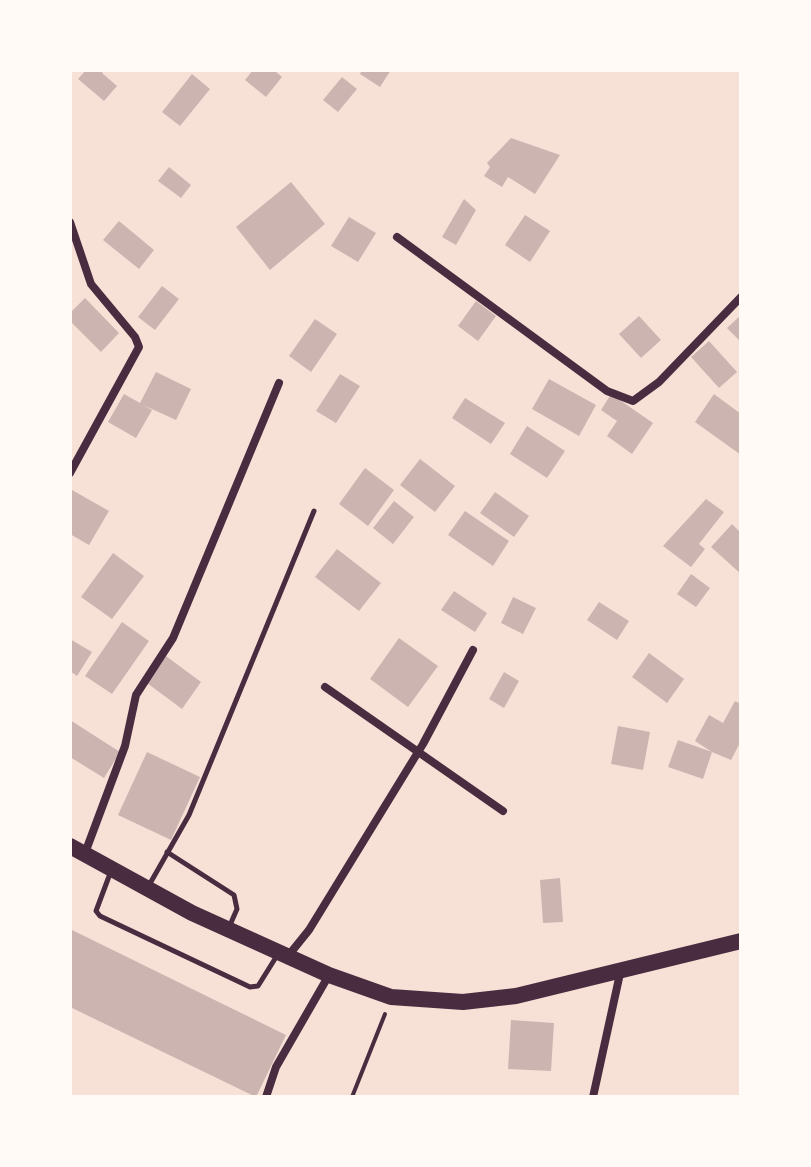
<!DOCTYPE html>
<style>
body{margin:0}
#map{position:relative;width:811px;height:1167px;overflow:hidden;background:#f7e1d7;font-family:"IBM Plex Sans",sans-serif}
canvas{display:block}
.frame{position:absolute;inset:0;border:72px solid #fffaf5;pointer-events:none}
</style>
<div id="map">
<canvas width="811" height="1167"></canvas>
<div class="frame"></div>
</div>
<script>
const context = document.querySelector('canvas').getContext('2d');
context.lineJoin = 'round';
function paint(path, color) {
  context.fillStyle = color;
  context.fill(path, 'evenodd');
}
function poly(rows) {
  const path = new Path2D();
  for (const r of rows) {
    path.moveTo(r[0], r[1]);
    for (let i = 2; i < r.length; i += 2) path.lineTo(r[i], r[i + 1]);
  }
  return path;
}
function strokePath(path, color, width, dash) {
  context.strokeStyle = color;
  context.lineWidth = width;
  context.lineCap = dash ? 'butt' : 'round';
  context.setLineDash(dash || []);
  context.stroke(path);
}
paint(poly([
 [86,70,105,70,102,73,117,86,104,101,78,79],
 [253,70,274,70,282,77,266,97,245,80],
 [362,70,391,70,380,87,360,74],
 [192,74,210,89,180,126,162,112],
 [342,77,357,89,338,112,323,100],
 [511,138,560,155,535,194,508,177,502,187,484,176,490,167,487,163],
 [169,167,191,185,181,198,158,181],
 [291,182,325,224,270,270,236,227],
 [464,199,476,210,456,245,442,237],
 [525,215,550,231,530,262,505,245],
 [349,217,376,233,358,262,331,246],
 [119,221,154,250,139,269,103,240],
 [162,286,179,299,155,330,138,317],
 [85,298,119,333,101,352,70,321,70,313],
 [476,301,496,316,478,341,458,326],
 [741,315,741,342,727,328],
 [639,316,661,340,641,358,619,334],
 [315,319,337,334,311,372,289,356],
 [709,341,737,372,719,388,691,357],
 [156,372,191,389,176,420,143,405,152,410,136,438,108,422,124,394,140,403],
 [340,374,360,386,336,423,316,411],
 [549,379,596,405,579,436,532,409],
 [611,394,653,423,632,454,607,436,617,421,601,410],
 [714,394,741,414,741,455,695,422],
 [465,398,505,423,491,444,452,418],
 [527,426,565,451,547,478,510,454],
 [420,459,455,486,435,512,400,485],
 [365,468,394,490,368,526,339,504],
 [72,490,109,511,89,545,70,534],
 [495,492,529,516,514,537,480,513],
 [706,499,724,512,699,544,705,549,691,567,663,546],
 [394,501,414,517,393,544,373,528],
 [465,511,509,541,493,566,448,535],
 [732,524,741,533,741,574,711,547],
 [337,549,381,583,359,611,315,577],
 [113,553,144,576,112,619,81,597],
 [691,574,710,588,696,607,677,594],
 [454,591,487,613,475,632,441,610],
 [513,597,536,608,523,634,501,623],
 [599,602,629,621,617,640,587,620],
 [122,622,149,641,112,694,85,676],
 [399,638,438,666,408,707,370,679],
 [70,639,92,652,77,676,70,671],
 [649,653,684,679,667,703,632,677],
 [166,656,201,682,182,709,147,683],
 [504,672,519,681,504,708,489,699],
 [735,701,741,704,741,741,731,760,712,752,703,779,668,767,678,740,712,752,695,741,709,715,723,723],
 [70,720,120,752,104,778,70,757],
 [618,726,650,732,643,770,611,764],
 [147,752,200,777,171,840,118,815],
 [560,878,563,922,543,923,540,880],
 [70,929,286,1035,256,1097,70,1007],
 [511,1020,554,1023,551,1071,508,1069]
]), '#ccb4b1');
strokePath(poly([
 [352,1097,385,1014]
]), '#4a2c40', 4);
strokePath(poly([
 [167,852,234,895,237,909,230,925],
 [111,871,96,911,100,916,250,987,258,986,278,954],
 [148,887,189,815,314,511]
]), '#4a2c40', 5);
strokePath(poly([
 [70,222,91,284,135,337,139,347,70,473],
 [397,237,607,391,633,401,659,382,741,297],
 [325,687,503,811],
 [85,853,125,746,136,695,173,638,279,383],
 [288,956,309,930,423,744,473,650],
 [266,1097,276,1067,329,975],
 [593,1097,621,969]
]), '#4a2c40', 8);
strokePath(poly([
 [70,846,192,913,329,975,391,997,463,1002,516,996,741,941]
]), '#4a2c40', 16);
</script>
